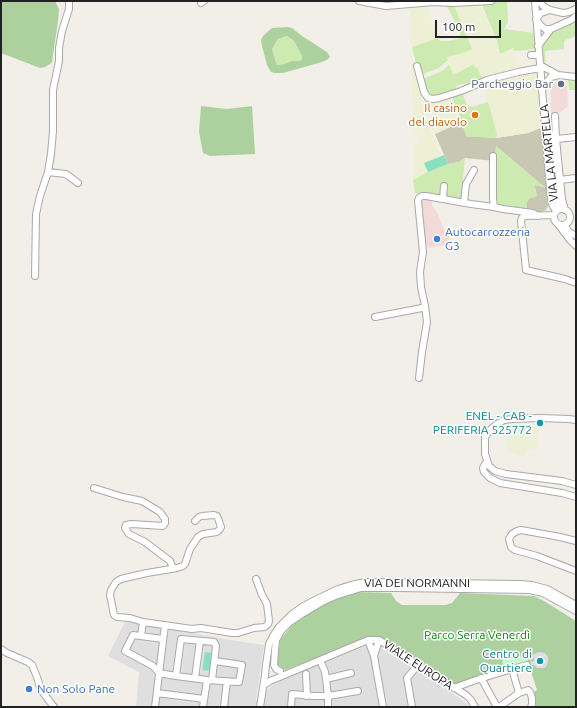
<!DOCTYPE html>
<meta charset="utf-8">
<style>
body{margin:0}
#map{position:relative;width:577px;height:708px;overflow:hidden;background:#f2efe9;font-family:Ubuntu,sans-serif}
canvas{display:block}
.frame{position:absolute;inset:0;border:2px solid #222;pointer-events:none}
.scale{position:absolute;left:435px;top:20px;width:66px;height:18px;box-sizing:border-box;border:2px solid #222;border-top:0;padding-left:5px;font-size:12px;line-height:14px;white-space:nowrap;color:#222;-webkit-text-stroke:3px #fff;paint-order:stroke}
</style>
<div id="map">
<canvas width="577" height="708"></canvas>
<div class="frame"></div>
<div class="scale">100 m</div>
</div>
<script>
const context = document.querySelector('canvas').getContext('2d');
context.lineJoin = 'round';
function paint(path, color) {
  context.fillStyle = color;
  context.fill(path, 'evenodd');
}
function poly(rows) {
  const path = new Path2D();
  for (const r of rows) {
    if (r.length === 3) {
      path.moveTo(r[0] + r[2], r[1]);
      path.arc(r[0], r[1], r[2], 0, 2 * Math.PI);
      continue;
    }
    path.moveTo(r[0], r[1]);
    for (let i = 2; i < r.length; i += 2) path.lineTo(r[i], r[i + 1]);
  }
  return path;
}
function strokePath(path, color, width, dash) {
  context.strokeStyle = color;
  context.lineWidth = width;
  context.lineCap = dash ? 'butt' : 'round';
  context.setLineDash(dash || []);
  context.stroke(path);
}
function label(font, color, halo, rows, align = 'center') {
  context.font = font + ' Ubuntu,sans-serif';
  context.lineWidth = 3;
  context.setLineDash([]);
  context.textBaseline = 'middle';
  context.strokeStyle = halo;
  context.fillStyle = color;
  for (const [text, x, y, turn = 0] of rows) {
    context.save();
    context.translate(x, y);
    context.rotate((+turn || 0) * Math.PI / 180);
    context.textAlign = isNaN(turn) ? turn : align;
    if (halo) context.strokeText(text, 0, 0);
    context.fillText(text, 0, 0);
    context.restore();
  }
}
paint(poly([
 [126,620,224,639,264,645,256,700,273,685,291,675,366,646,381,648,452,693,467,704,469,707,136,707,139,672,108,656]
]), '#e0dfdf');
paint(poly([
 [567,81,568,106,560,113,558,112,558,114,556,116,551,114,550,111,551,110,551,91,554,82],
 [421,199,432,201,432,206,438,214,446,234,449,236,450,244,428,248,427,244,426,244]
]), '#f2dad9');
paint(poly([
 [461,122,467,137,479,137,496,138,528,133,543,127,549,195,548,206,546,210,540,212,535,211,527,209,526,203,529,199,535,184,544,187,496,146,495,161,465,158,459,162,448,164,435,134]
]), '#c7c7b4');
paint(poly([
 [426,4,438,38,412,47,410,40,410,6],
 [480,4,495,36,500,54,514,48,517,70,482,79,477,68,475,68,474,65,452,76,447,57,460,54,471,47,454,5],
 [411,60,413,62,427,121,441,156,425,163,428,172,413,180,413,144,419,144,418,134,412,135,413,126],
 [538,71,543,127,528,133,496,138,497,134,482,84,524,74],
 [423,96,427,100,436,102,452,97,461,122,435,134],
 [526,427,539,427,538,449,526,450,525,458,508,451,507,450,506,441,508,440,510,436]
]), '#eef0d5');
paint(poly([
 [481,2,507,2,508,22,503,31,505,29,533,33,535,29,536,49,514,51,513,48,500,54,497,41],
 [446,5,454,5,472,49,460,54,447,57,448,60,439,68,419,76,412,47,438,38,440,41,449,41,461,38,458,27],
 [576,19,576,35,573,38,572,37,564,41,564,49,545,51,546,63,543,64,542,49,544,41,548,35,555,29],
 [287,36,294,41,302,56,302,59,300,61,292,61,284,64,277,65,276,63,272,49,278,39],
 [449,64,453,75,474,64,475,68,477,67,482,79,456,86,458,92,428,98,420,79,428,77,444,70],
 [568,78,575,80,576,90,569,90,568,80,552,81,552,79],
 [462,93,467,105,472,107,488,102,497,134,496,138,479,137,467,137,452,97],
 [496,146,546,188,535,185,537,196,529,199,526,203,527,209,499,206,495,198],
 [465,158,461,200,415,193,413,180,428,172,448,164,459,162]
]), '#cdebb0');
paint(poly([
 [1,1,55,1,59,9,58,21,52,62,50,64,45,67,40,68,1,53],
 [288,27,292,28,302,36,327,52,330,57,327,60,322,62,283,73,274,73,271,72,267,65,262,46,261,40,263,36,272,28],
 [287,36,294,41,302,56,302,59,300,61,292,61,284,64,277,65,276,63,272,49,278,39],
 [201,106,227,109,252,106,255,154,210,156,203,153,199,132],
 [356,592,391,593,396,601,402,605,445,605,452,603,460,593,534,596,544,601,576,621,576,707,535,707,536,706,534,692,537,690,528,662,455,685,380,637,367,639,285,670,277,664,280,640,294,623,329,601]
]), '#add19e');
paint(poly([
 [503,653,527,658,528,662,502,670]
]), '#c8facc');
paint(poly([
 [444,155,448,164,428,172,424,163],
 [205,652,214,653,212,671,202,670]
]), '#88e0be');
paint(poly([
 [177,632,219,637,219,641,177,635],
 [135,638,157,641,156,644,135,641],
 [183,643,186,644,183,671,179,672],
 [202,646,205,646,202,673,198,673],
 [171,697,196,701,196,704,171,701]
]), '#e2e2e2');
paint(poly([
 [539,652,545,653,548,657,548,662,546,667,544,668,537,668,534,665,531,666,529,662,534,661,534,658,531,657,536,653]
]), '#dddde8');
const minor = poly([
 [359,1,386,6,434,2,453,3,491,1],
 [535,1,550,189,552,204,556,211],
 [539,1,543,6,550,10],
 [201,3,204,1],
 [551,29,545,29,540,25,536,19,541,13,550,10,563,13,569,12,576,9],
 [538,46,551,29,571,20,576,16],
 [531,55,539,55],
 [540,65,558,75,576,77],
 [417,66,424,92,428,98,433,99,439,98,461,91,487,80,518,72,540,68],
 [542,87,551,77,558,75],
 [555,116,556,139,562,199,565,210],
 [549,128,555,190,560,209],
 [556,139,576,137],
 [493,156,493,199,494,207],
 [48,172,66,174,78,183],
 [560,180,576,178],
 [443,199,444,186],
 [464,203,466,184,474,170],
 [562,217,8],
 [554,215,524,216,522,218,521,221,526,270,565,279,576,283],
 [558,224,570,240,576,246],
 [564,225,569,232,576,236],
 [35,276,36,214,40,196,48,172,51,154,53,131,53,90,59,61,59,48,62,31,69,9,69,1],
 [375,317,422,308,425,306],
 [419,378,422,352,427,322,425,306,421,287,420,272,423,252,418,201,419,198,422,196,426,196,471,204,494,207,503,209,533,213,538,216],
 [576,420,569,419,540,418,512,419,504,420,497,424,490,430,485,437,485,454,489,466,495,471,506,474,562,481,576,485],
 [487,461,483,468,484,472,490,478,500,483,562,493,576,497],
 [94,488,123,497,142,501,160,512,165,519,165,523,163,526,132,524,126,525,125,528,129,534,145,542,170,561,172,566,172,569],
 [576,541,560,537,521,530,517,531,512,534,509,539,511,547,515,550,537,556,576,571],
 [143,622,192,629,201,628,232,633,238,633,254,628,265,627,268,624,269,621,267,604,262,595,256,579],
 [141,636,143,622,130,618,117,617,114,615,110,595,111,590,116,582,121,579,125,578,147,573,177,568,183,566,185,564,190,549,198,537,203,534,217,532,220,529,221,527,219,521,217,516,214,515,202,516,199,517,195,521],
 [163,639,133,635,125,651,153,666,159,673,176,676,207,680,239,682,242,665,215,661],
 [368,640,374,656,379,640],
 [1,649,7,653,28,662,32,665,37,677,41,690,54,707],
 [374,656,383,707],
 [320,660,325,672,326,679,328,696,328,707],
 [512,669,527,665],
 [280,671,276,669,274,665,275,650,276,640,281,631,290,622,302,614,324,601,335,596,361,588,397,588,530,590,543,593,576,611],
 [306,674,307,696],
 [176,676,181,639,214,642,216,646,212,680],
 [195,678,200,641],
 [481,678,497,707],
 [326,679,351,673],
 [264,685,270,681,368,640,379,640,466,695,471,700,475,707],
 [454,688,476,680,512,669,519,693],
 [157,693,204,699],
 [155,707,165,625],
 [203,707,207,680],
 [224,707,227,681],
 [260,707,265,675,266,665,269,644,273,636,279,627,291,615,302,607,315,600,338,589,351,585,365,582,520,584,532,585,547,589,576,605],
 [291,707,292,694,313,696,328,696,358,691],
 [412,707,407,678,418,665],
 [499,707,519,693,528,690,530,692,532,698,532,704,531,707]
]);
strokePath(minor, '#a9a9a9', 8);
strokePath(minor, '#fff', 6);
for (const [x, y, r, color] of [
 [561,84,4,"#5c6f8a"],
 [475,115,4,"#e8710a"],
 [437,239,4,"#3f7fe0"],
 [540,423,4,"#0f9aa8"],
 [540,661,4,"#0f9aa8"],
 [29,689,4,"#3f7fe0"]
]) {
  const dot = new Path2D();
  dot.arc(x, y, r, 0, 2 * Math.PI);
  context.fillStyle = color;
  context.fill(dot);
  strokePath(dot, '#fff', 1.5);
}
label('12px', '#4e5e75', '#fff', [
 ["Parcheggio Bar",553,84]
], 'right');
label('12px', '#c56008', '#fff', [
 ["Il casino",467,108],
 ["del diavolo",467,122]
], 'right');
label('12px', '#222', '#fff', [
 ["VIA LA MARTELLA",549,153,-96],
 ["VIA DEI NORMANNI",417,583],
 ["VIALE EUROPA",418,665,33]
]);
label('12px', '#366cbe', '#fff', [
 ["Autocarrozzeria",445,232],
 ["G3",445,246],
 ["Non Solo Pane",37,689]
], 'left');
label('12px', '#0d838f', '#fff', [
 ["ENEL - CAB -",532,416],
 ["PERIFERIA 525772",532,430],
 ["Centro di",532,654],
 ["Quartiere",532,668]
], 'right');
label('12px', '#0c8416', '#fff', [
 ["Parco Serra Venerdì",477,635]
]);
</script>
